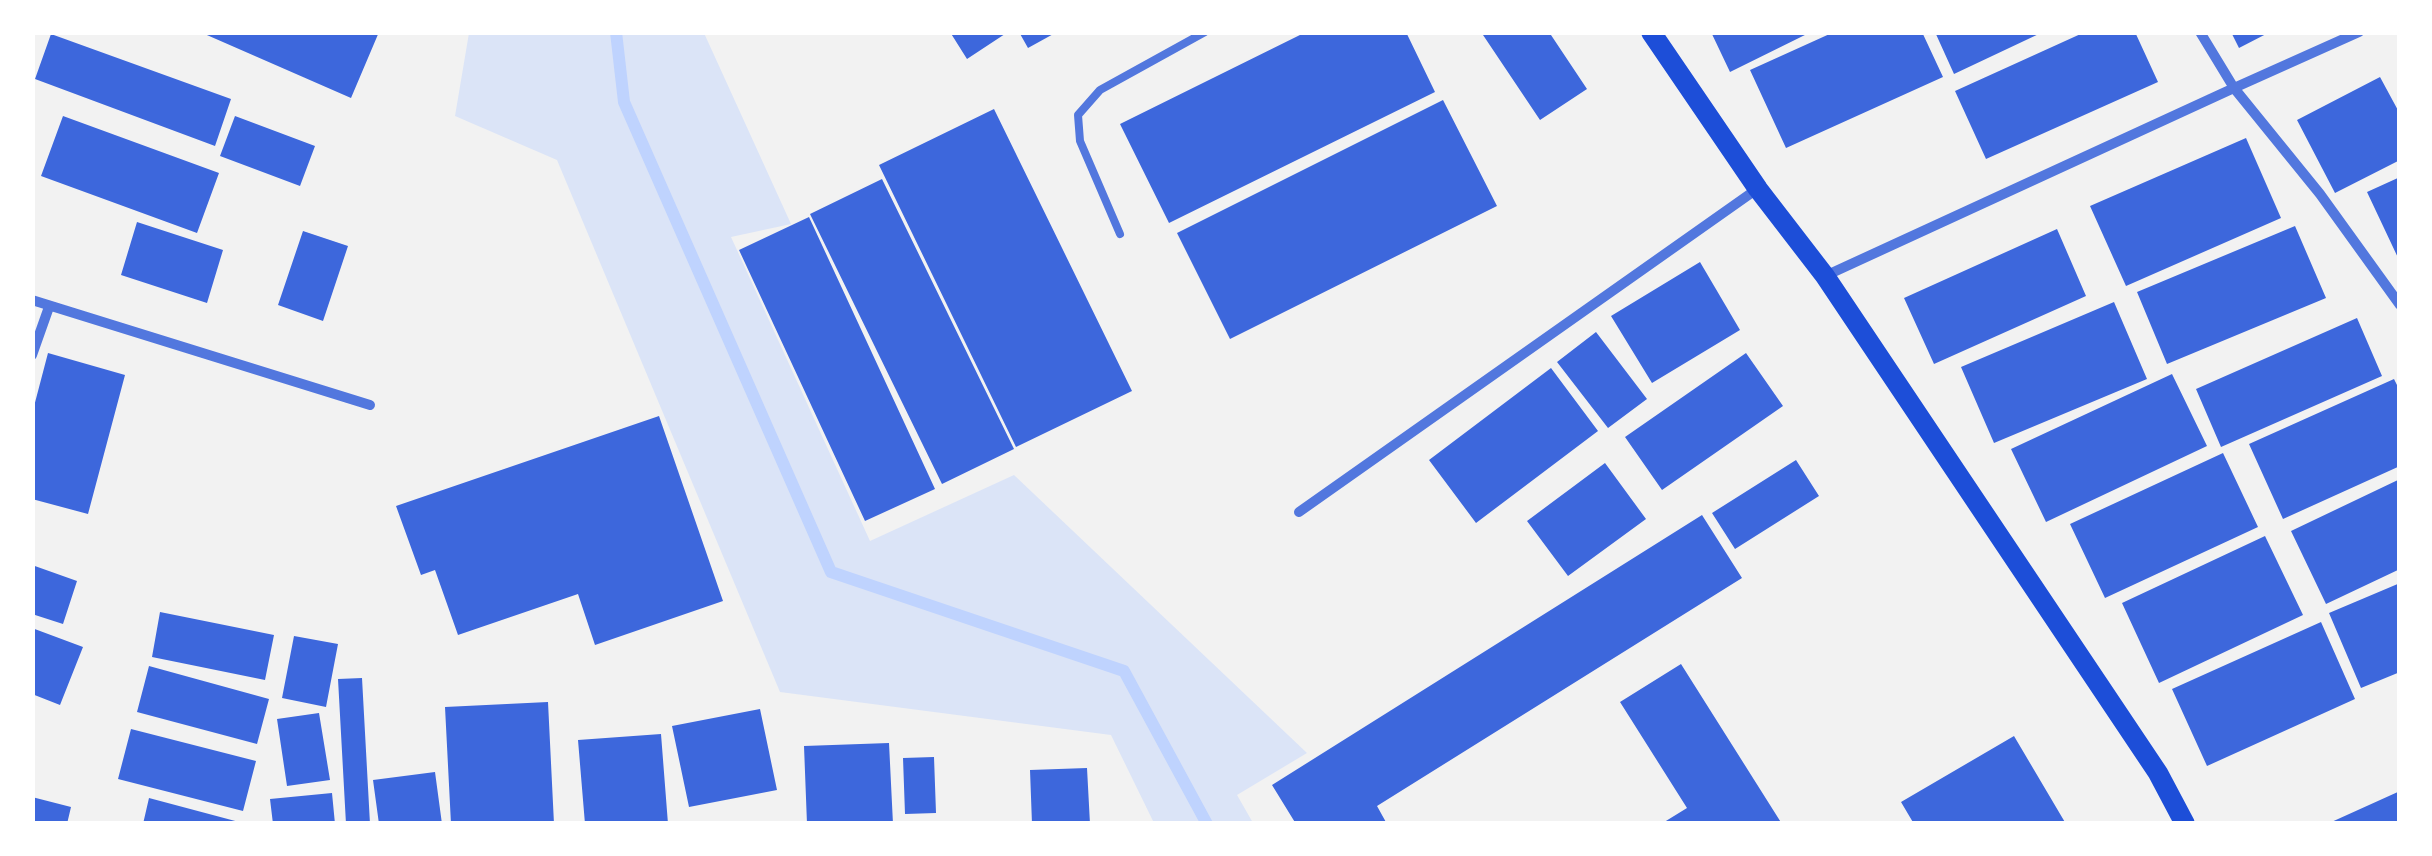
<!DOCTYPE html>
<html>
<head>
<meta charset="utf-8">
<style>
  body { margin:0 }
  #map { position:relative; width:2432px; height:856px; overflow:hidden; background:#f2f2f2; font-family:"Space Grotesk",sans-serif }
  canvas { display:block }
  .frame { position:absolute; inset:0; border:35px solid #fff; pointer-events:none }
</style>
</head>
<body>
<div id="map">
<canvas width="2432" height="856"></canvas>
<div class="frame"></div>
</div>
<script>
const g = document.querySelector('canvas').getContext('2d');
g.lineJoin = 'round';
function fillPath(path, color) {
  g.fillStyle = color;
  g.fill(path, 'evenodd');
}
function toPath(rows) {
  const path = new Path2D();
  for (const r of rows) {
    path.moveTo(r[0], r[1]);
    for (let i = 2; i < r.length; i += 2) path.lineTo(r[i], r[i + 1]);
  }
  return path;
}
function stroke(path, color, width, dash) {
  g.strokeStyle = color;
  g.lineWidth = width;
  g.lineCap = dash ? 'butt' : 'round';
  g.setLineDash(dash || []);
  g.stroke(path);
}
fillPath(toPath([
  [469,33,704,33,791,224,731,237,870,541,1014,475,1307,753,1237,795,1253,823,1154,823,1111,735,780,692,557,160,455,116]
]), '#dbe4f7');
stroke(toPath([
  [616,32,624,102,831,572,1124,671,1207,824]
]), '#bfd3fe', 12);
fillPath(toPath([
  [200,32,379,32,351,98],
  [950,32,1008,32,967,59],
  [1019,32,1057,32,1028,48],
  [1306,32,1406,32,1435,92,1169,223,1120,124],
  [1481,32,1549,32,1587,89,1540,120],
  [1711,32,1811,32,1730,72],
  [1834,32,1922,32,1943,77,1786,148,1750,70],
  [1935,32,2043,32,1954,74],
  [2085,32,2135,32,2158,82,1986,159,1955,91],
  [2231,32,2270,32,2239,48],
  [51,34,231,99,215,146,35,79],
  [2380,77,2400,114,2400,160,2335,193,2297,120],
  [1443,100,1497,206,1230,339,1177,233],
  [994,109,1132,391,1016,447,879,165],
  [63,116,219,173,197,233,41,176],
  [235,116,315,146,300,186,220,156],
  [2246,138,2281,218,2126,286,2090,206],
  [2400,177,2400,262,2367,192],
  [882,179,1014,449,942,484,810,214],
  [809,217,935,489,865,521,739,250],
  [137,222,223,250,207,303,121,275],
  [2295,226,2326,298,2167,364,2137,292],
  [2057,229,2086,296,1934,364,1904,298],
  [303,231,348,246,323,321,278,305],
  [1700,262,1740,330,1652,383,1611,316],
  [2114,302,2147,379,1994,443,1961,367],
  [2357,318,2382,376,2221,447,2196,389],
  [1596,332,1647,399,1608,428,1557,362],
  [48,353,125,375,88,514,32,499,32,414],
  [1746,353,1783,406,1662,490,1625,437],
  [1551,368,1598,431,1476,523,1429,460],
  [2172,374,2207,446,2046,522,2011,449],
  [2394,379,2400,391,2400,466,2283,519,2249,444],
  [659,416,723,601,595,645,578,594,458,635,435,570,421,575,396,506],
  [2223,453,2258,527,2105,598,2070,524],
  [1796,460,1819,496,1735,549,1712,513],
  [1605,463,1646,519,1568,576,1527,521],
  [2400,479,2400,569,2326,604,2291,531],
  [1702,515,1742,578,1377,806,1387,824,1296,824,1272,785],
  [2265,536,2303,615,2159,683,2122,603],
  [32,565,77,581,63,624,32,614],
  [2400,583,2400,672,2361,688,2329,613],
  [160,612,274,635,265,680,152,657],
  [2321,622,2355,699,2207,766,2172,689],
  [32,628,83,647,60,705,32,694],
  [294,636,338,644,326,707,282,698],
  [1681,664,1782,824,1661,824,1687,808,1620,702],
  [149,666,269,699,257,744,137,712],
  [362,678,370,824,346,824,338,679],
  [548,702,554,824,451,824,445,707],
  [760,709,777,790,689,807,672,726],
  [319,713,330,780,287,786,277,719],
  [131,729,256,761,243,811,118,779],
  [661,734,668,824,585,824,578,740],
  [2014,736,2066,824,1914,824,1901,802],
  [889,743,893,824,807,824,804,746],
  [934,757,936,813,905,814,903,758],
  [1087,768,1090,824,1032,824,1030,770],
  [435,772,442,824,379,824,373,780],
  [2400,791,2400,824,2327,824],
  [332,793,335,824,273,824,270,799],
  [32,797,71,807,67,824,32,824],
  [149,798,239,822,239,824,143,824]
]), '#3d67dc');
stroke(toPath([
  [1120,234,1080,141,1078,115,1100,90,1205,32]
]), '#5277de', 8);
stroke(toPath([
  [2200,32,2234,88,2320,194,2400,305],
  [1825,276,2234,88,2359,32],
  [32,300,370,405],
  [32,355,49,307],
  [1299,512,1757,189]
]), '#5277de', 10);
stroke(toPath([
  [1651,32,1758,189,1825,276,2158,773,2185,824]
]), '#1d4ed8', 20);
</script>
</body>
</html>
